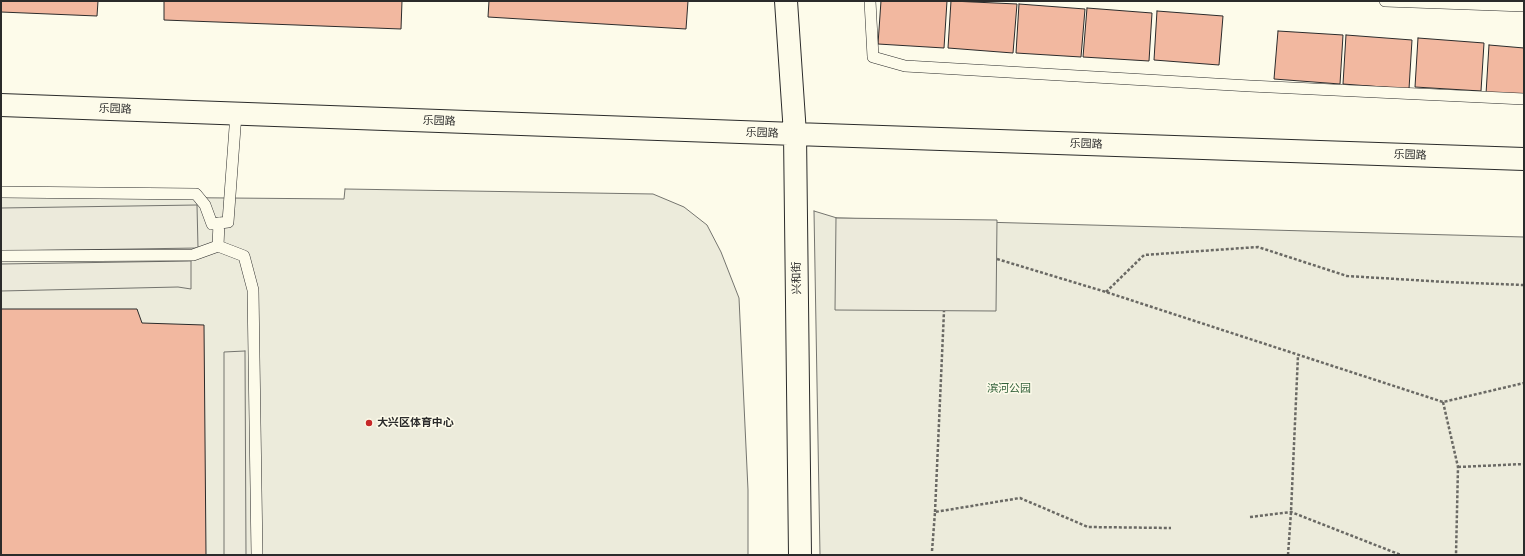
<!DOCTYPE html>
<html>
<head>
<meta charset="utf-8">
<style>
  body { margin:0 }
  #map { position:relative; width:1525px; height:556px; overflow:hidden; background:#fdfbea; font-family:Figtree,sans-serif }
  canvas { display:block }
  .frame { position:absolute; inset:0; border:2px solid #2b2b2b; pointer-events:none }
</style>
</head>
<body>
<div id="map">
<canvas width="1525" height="556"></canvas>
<div class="frame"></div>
</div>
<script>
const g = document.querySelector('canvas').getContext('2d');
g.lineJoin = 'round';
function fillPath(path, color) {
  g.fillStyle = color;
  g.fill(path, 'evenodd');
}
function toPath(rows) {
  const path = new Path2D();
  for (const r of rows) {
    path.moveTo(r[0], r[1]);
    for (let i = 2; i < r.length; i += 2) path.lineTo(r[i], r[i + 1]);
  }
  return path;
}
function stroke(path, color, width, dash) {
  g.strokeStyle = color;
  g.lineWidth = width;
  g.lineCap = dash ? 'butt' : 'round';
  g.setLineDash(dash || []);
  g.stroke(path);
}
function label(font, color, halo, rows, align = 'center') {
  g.font = font + ' Figtree,"Noto Sans SC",sans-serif';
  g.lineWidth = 3;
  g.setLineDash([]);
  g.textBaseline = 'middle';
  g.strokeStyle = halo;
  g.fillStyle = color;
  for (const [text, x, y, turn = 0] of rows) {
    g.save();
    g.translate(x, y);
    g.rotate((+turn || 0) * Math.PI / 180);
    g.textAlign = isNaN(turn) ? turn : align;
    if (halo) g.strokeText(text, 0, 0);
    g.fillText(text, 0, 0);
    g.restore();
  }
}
const green = toPath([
  [345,189,653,194,684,207,707,225,721,252,739,298,748,490,748,555,1,555,1,196,344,199,345,189],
  [814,211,837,218,1524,237,1524,555,820,555,814,211]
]);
fillPath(green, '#ecebdb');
stroke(green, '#74746e', 1);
const parking = toPath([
  [197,205,198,248,1,251,1,208,197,205],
  [836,218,997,220,996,311,835,310,836,218],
  [191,261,191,289,178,287,1,291,1,264,191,261],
  [245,351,246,555,224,555,224,352,245,351]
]);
fillPath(parking, '#eceadb');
stroke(parking, '#74746e', 1);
const building = toPath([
  [1,1,98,1,97,16,1,12,1,1],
  [164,1,402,1,401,29,164,20,164,1],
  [489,1,688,1,686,29,488,17,489,1],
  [881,1,947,1,944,48,878,44,881,1],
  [951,1,1017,4,1013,53,948,48,951,1],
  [1019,4,1085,9,1081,57,1016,53,1019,4],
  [1087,8,1152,13,1149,61,1083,57,1087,8],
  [1157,11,1223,16,1219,65,1154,60,1157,11],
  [1278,31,1343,35,1340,84,1274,79,1278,31],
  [1346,35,1412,40,1409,89,1343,84,1346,35],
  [1418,38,1484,43,1481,91,1415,87,1418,38],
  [1489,45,1524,48,1524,97,1486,94,1489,45],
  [1,309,137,309,142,323,204,325,206,555,1,555,1,309]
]);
fillPath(building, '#f2b8a0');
stroke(building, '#2b2b2b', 1);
const service = toPath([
  [870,1,873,57,905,66,1250,86,1524,99],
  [1385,1,1524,6],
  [1,192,196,194,205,205,212,224,228,222,236,114],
  [218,246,244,256,253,290,257,555],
  [1,256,193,255,218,246,219,223]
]);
const tertiary = toPath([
  [786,1,795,134,800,555],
  [1,105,795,134,1524,159]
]);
stroke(service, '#2b2b2b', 12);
stroke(tertiary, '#2b2b2b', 24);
stroke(toPath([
  [997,259,1106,292,1443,402,1524,383],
  [1106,292,1144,255,1258,247,1347,276,1446,282,1524,285],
  [1443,402,1458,467,1456,555],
  [1458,467,1524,464],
  [935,512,944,311],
  [1250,517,1291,512,1401,555],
  [932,551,935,512,1020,498,1088,527,1171,528],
  [1288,555,1291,512,1298,355]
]), '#6a6964', 2.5, [3, 2]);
stroke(service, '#fdfbea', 11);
stroke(tertiary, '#fdfbea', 22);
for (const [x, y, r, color] of [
  [369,423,4,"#c62828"]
]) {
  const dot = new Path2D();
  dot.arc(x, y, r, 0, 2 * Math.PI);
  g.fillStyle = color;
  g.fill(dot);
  stroke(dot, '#fdfbea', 1.5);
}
label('11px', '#2b2b2b', '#fdfbea', [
  ["乐园路",115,109,2],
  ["乐园路",439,121,2],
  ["乐园路",762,133,2],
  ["乐园路",1086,144,2],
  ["乐园路",1410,155,2],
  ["兴和街",797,278,-91]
]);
label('11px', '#34623c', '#fdfbea', [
  ["滨河公园",1009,389]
]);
label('bold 11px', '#2b2b2b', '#fdfbea', [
  ["大兴区体育中心",377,423]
], 'left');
</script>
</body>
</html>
